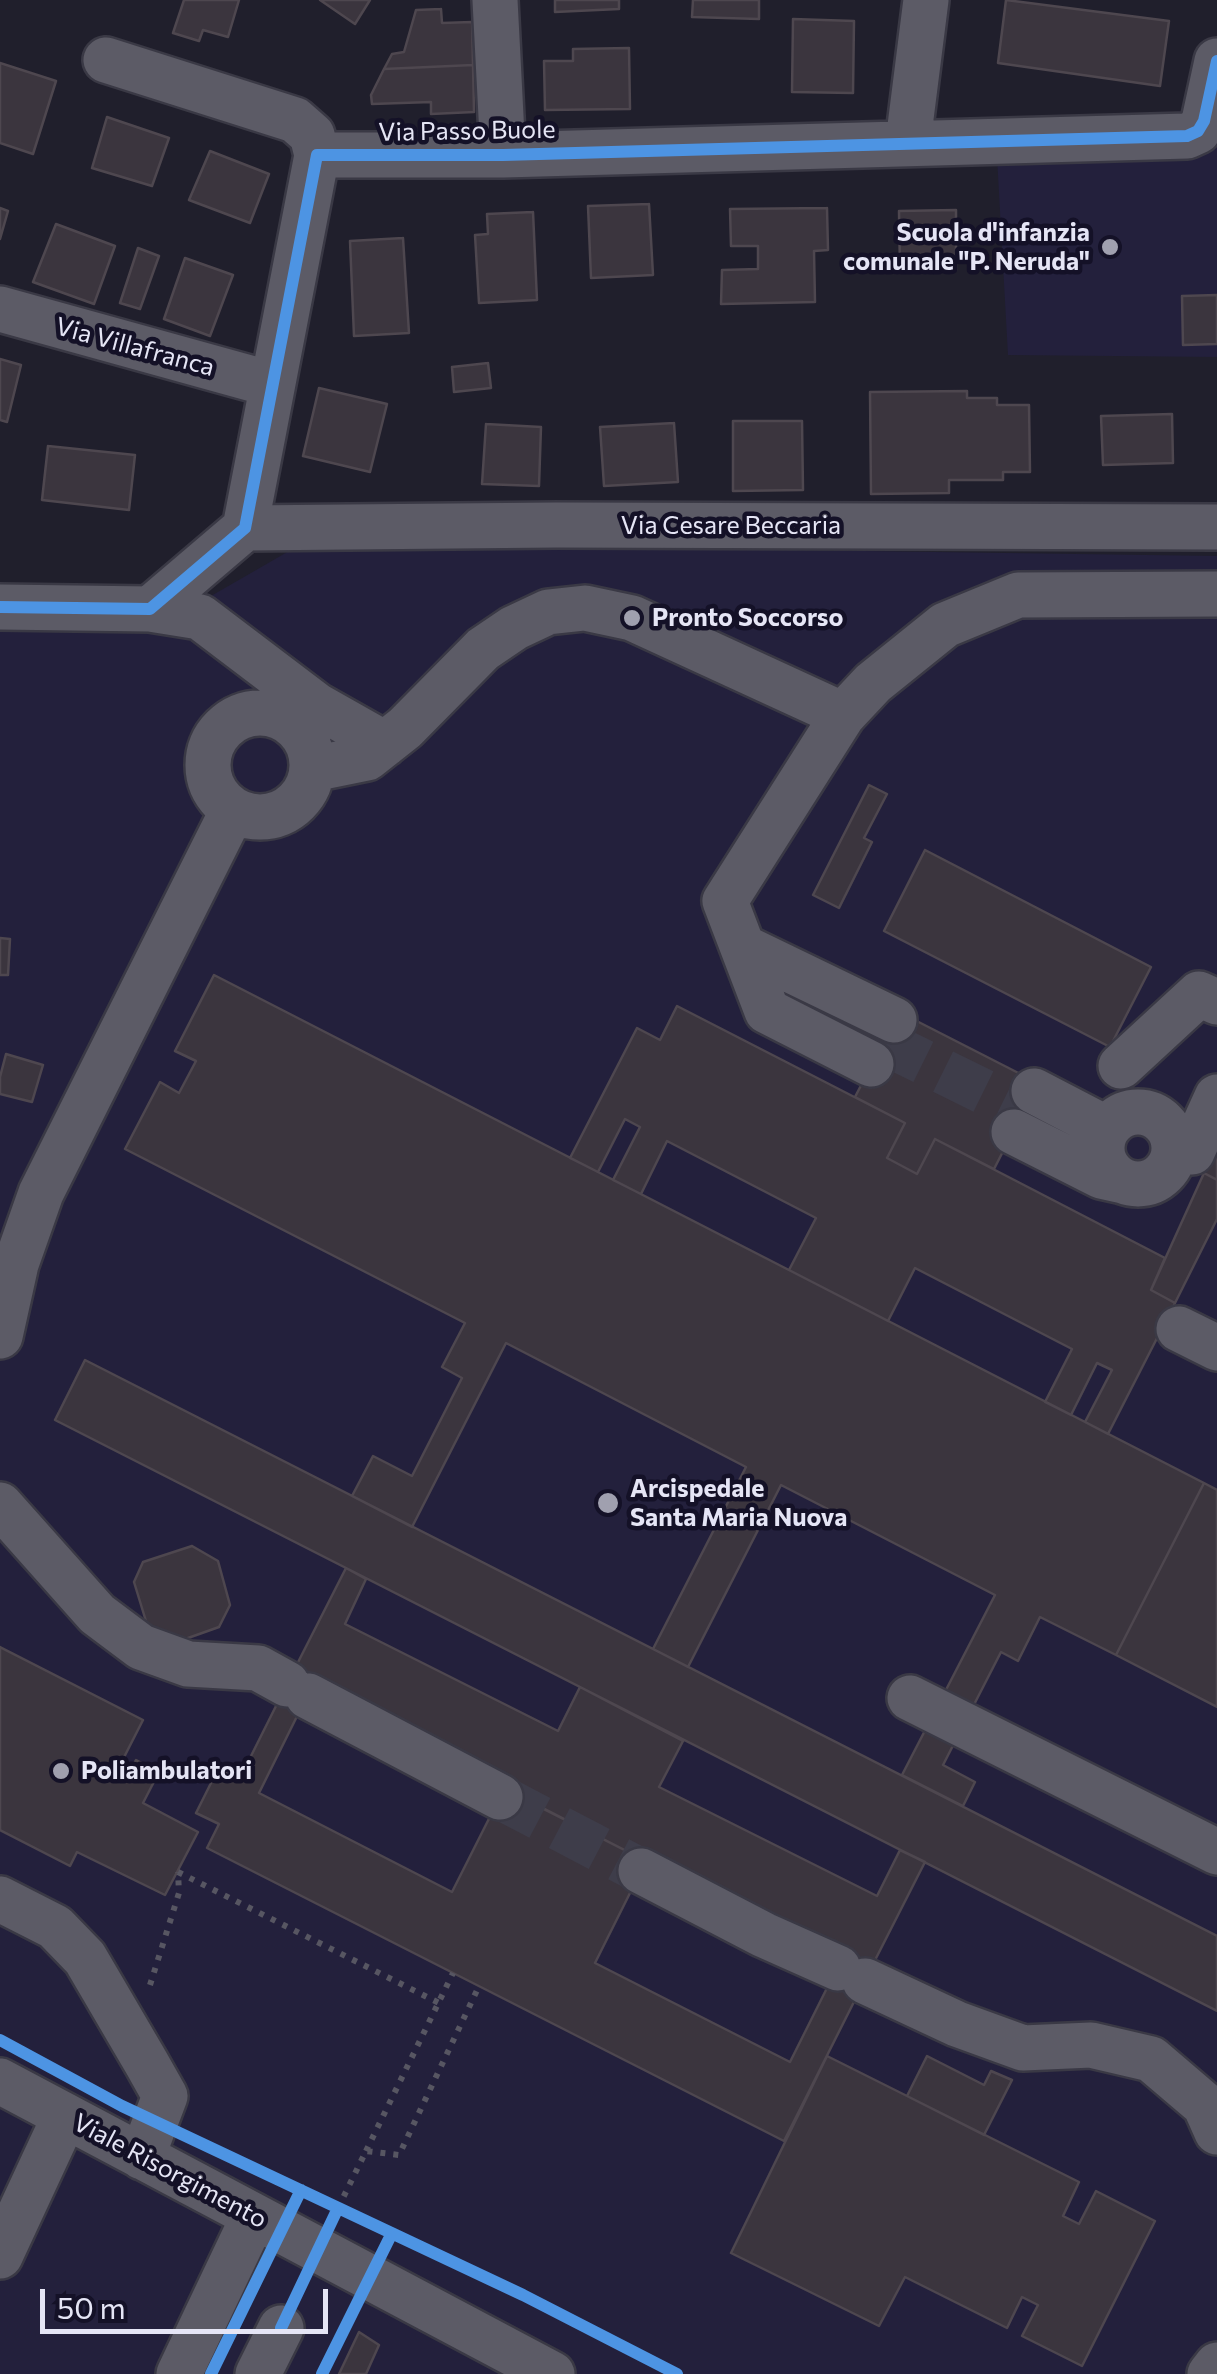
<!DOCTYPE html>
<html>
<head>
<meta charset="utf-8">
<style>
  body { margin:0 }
  #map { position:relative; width:1217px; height:2374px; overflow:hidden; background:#201f2c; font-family:Commissioner,sans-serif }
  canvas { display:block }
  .scale { position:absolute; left:40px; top:2289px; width:288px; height:45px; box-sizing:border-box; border:5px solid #e5e5f5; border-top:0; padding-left:12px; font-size:30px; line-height:35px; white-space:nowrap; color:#e5e5f5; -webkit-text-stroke:8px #141127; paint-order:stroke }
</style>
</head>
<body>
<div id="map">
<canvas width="1217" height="2374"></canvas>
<div class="scale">50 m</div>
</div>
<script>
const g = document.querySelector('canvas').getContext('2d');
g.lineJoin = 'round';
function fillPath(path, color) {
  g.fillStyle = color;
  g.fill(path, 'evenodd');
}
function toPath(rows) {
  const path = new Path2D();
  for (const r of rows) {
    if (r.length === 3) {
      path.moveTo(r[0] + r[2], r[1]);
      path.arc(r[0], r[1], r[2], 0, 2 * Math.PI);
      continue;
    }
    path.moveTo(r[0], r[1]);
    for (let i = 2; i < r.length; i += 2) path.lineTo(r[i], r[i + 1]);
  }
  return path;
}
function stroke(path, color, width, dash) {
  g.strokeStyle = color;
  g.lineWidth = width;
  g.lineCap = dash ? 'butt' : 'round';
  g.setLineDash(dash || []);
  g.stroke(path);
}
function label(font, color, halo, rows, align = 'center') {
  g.font = font + ' Commissioner,sans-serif';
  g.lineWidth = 9;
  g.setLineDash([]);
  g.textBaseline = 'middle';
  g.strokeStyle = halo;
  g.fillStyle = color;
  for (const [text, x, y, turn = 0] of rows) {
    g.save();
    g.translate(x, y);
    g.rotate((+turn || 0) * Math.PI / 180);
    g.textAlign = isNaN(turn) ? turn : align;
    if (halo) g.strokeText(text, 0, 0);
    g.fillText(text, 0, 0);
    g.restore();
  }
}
fillPath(toPath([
  [1217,134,1217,357,1008,355,996,139],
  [303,543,1217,556,1217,2374,0,2374,0,632,152,630]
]), '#23203c');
const building = toPath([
  [184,0,239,0,228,37,203,30,199,41,173,33,184,0],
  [320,0,370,0,355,24,320,0],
  [555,0,619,0,619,9,555,12,555,0],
  [693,0,759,0,759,19,692,17,693,0],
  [1006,0,1169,21,1160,86,998,63,1006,0],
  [441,9,442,23,472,22,473,65,384,69,392,54,404,52,416,10,441,9],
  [793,19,854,21,853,93,792,92,793,19],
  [629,48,630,109,545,110,544,61,573,61,573,49,629,48],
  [0,63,56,81,33,154,0,143,0,63],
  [473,65,474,112,431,114,431,102,372,104,371,95,384,69,473,65],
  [107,117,169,138,152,186,92,168,107,117],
  [210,151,269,174,250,223,189,200,210,151],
  [649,204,653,275,591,278,588,206,649,204],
  [0,208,8,211,0,239,0,208],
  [827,208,828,250,814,251,815,302,721,304,722,270,758,269,758,246,731,246,730,209,827,208],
  [956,210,956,270,900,271,899,211,956,210],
  [533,212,537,300,479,303,475,235,488,234,487,214,533,212],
  [56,224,115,246,94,304,33,282,56,224],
  [403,238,409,333,354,336,350,241,403,238],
  [138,248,159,256,140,309,120,303,138,248],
  [185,258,233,275,210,336,164,319,185,258],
  [1217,295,1217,344,1183,345,1182,296,1217,295],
  [0,359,21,365,7,422,0,420,0,359],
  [488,363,491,388,454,392,452,367,488,363],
  [319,388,387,404,370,472,303,456,319,388],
  [967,391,967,398,997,398,997,405,1029,405,1030,472,1003,472,1003,480,949,480,949,493,871,494,870,392,967,391],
  [1172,414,1173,463,1103,465,1101,416,1172,414],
  [733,421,802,421,803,490,733,491,733,421],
  [674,423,678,482,604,486,600,427,674,423],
  [486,424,541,427,539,486,482,484,486,424],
  [48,446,135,455,129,510,42,500,48,446],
  [869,785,887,794,864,838,872,842,839,908,813,895,869,785],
  [925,850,1151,967,1110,1047,884,931,925,850],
  [0,938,10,939,8,975,0,975,0,938],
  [214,975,1204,1483,1116,1655,1040,1617,1018,1661,1001,1652,943,1765,975,1782,963,1806,902,1775,995,1595,781,1485,688,1667,653,1649,746,1467,506,1343,412,1527,352,1496,373,1456,412,1476,462,1378,442,1367,465,1323,125,1149,160,1082,179,1093,196,1061,175,1051,214,975],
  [677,1006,905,1123,887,1158,917,1174,935,1139,1165,1258,1151,1290,1175,1303,1108,1434,1085,1422,1112,1370,1097,1363,1071,1415,1045,1402,1072,1349,915,1268,888,1321,789,1270,816,1218,667,1141,641,1194,613,1180,640,1127,625,1119,598,1172,570,1158,637,1028,660,1040,677,1006],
  [899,1012,1038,1083,994,1169,935,1139,917,1174,887,1158,905,1123,855,1097,899,1012],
  [6,1054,43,1065,32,1102,0,1094,0,1077,6,1054],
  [1217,1147,1217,1180,1204,1173,1217,1147],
  [1204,1173,1217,1180,1217,1219,1175,1303,1151,1290,1204,1173],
  [85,1360,1217,1936,1217,2011,55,1420,85,1360],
  [1204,1483,1217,1490,1217,1707,1116,1655,1204,1483],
  [192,1546,218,1561,230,1605,219,1627,174,1643,149,1631,134,1582,143,1562,192,1546],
  [346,1568,366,1579,345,1624,558,1731,580,1687,683,1741,659,1787,877,1896,900,1850,925,1862,870,1970,646,1861,290,1678,346,1568],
  [0,1647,143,1720,118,1769,128,1774,136,1760,159,1772,143,1803,198,1832,165,1895,77,1852,70,1866,0,1830,0,1647],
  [290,1678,311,1688,259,1793,452,1892,504,1789,646,1861,595,1963,790,2062,843,1956,870,1970,784,2141,207,1848,219,1824,196,1813,218,1769,239,1780,290,1678],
  [827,2056,1079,2182,1063,2216,1079,2224,1096,2191,1155,2221,1082,2366,1022,2336,1038,2305,1022,2297,1007,2328,905,2277,879,2326,731,2253,827,2056],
  [927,2056,984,2085,991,2071,1012,2080,984,2135,907,2096,927,2056],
  [359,2332,379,2345,366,2374,339,2374,359,2332]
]);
fillPath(building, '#3b353e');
stroke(building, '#4e474f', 2.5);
stroke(toPath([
  [883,1042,1025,1112],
  [500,1797,641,1871]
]), '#3e3d4a', 45, [45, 22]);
const minor = toPath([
  [495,0,503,155],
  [106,60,295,120,312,135,317,155],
  [908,142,926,0],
  [0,309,271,384],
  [245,528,556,525,1217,527],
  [0,607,150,609,245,528,317,155,503,155,1187,136,1198,131,1204,121,1217,61],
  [150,609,200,617,316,705,385,744],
  [260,765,52],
  [313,769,367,758,405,728,483,649,514,628,548,612,585,608,632,618,843,715],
  [743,947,894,1020],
  [871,1064,767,1011,725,901,843,715,873,683,945,625,1018,595,1217,594],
  [1121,1066,1199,994,1217,1002],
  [1034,1091,1107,1129],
  [1138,1148,36],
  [1014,1132,1101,1176,1119,1180],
  [1174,1140,1192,1152,1217,1097],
  [1179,1329,1217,1348],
  [0,1336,16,1264,41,1193,233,810],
  [0,1505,97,1614,141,1647,188,1664,258,1668,287,1684],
  [308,1696,500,1797],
  [910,1698,1217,1852],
  [641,1871,764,1935,838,1968],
  [0,1899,55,1927,85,1958,147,2064,165,2096,142,2157],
  [865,1981,957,2024,1023,2048,1091,2045,1151,2059,1205,2105,1217,2132],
  [0,2081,552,2374],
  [0,2256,65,2116],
  [179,2374,254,2216],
  [258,2374,281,2328],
  [1210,2374,1217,2365]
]);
stroke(minor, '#3a3945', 50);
stroke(toPath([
  [178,1872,439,2003],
  [150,1985,179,1893,178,1872],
  [366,2151,453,1973],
  [338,2208,366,2151,399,2155,479,1986]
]), '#575662', 6, [5, 8]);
stroke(minor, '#5c5b66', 45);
stroke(toPath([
  [0,607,150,609,245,528,317,155,503,155,1187,136,1198,131,1204,121,1217,61],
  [0,2040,122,2106,523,2295,677,2374],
  [281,2328,338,2208],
  [211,2374,301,2190],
  [322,2374,392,2233]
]), '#4d94e3', 12);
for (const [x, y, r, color] of [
  [1110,247,10,"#a0a0af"],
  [632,618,10,"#a0a0af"],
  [608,1503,12,"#a0a0af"],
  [61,1771,10,"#a0a0af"]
]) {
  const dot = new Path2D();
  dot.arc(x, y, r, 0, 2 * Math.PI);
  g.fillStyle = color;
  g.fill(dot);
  stroke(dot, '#141127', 4);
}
label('25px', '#e5e5f5', '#141127', [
  ["Via Passo Buole",467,131,-1],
  ["Via Villafranca",135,347,15],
  ["Via Cesare Beccaria",731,526],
  ["Viale Risorgimento",170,2171,28]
]);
label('bold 25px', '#e5e5f5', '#141127', [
  ["Scuola d'infanzia",1090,233,"right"],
  ["comunale \"P. Neruda\"",1090,262,"right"],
  ["Pronto Soccorso",652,618],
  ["Arcispedale",630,1489],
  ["Santa Maria Nuova",630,1518],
  ["Poliambulatori",81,1771]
], 'left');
</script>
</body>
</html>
